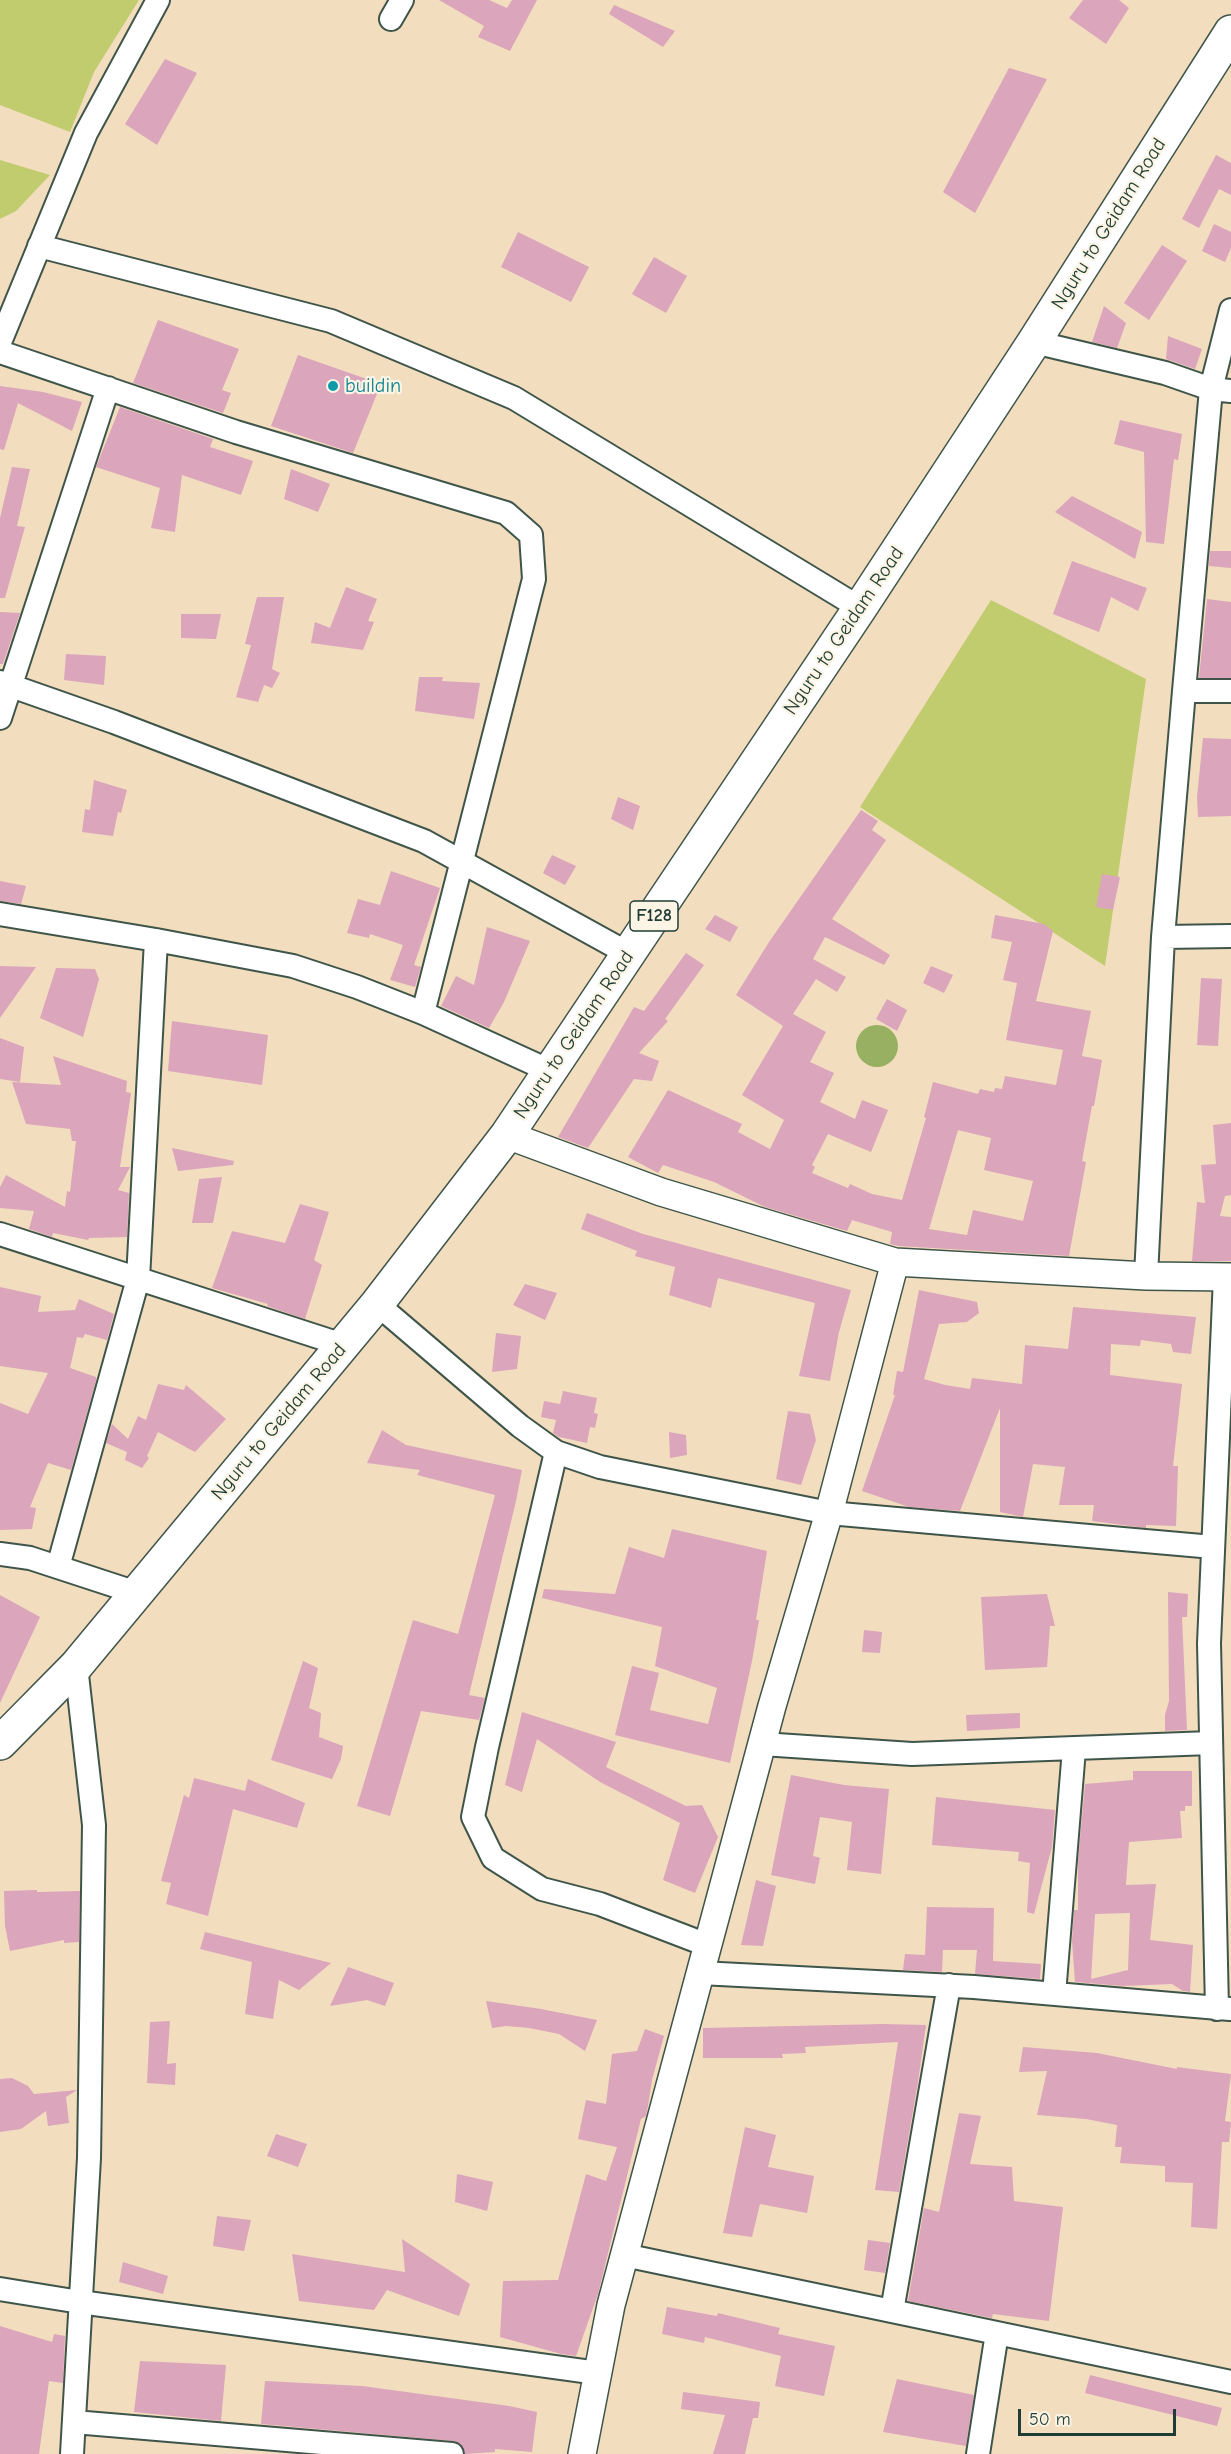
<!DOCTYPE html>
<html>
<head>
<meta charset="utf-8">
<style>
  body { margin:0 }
  #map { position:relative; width:1231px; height:2454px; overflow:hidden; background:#f2ddbf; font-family:"Comic Neue",sans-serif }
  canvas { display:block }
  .scale { position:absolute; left:1018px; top:2409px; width:158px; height:27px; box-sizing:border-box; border:3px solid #1f3d34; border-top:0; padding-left:8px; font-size:18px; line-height:21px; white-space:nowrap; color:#1f3d34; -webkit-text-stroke:4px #fcf5e5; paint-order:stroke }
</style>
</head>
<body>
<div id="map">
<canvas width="1231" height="2454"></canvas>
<div class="scale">50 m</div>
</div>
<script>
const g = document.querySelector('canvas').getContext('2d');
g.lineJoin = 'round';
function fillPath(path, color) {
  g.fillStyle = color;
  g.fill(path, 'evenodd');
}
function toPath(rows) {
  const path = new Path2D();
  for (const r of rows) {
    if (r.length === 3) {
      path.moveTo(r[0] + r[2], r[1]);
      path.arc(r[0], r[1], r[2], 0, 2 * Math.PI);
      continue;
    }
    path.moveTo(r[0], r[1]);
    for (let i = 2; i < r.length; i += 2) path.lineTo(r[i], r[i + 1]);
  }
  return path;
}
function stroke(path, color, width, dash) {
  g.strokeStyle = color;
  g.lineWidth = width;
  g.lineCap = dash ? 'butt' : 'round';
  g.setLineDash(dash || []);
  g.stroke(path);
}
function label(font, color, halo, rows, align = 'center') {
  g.font = font + ' "Comic Neue",sans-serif';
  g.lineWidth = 4.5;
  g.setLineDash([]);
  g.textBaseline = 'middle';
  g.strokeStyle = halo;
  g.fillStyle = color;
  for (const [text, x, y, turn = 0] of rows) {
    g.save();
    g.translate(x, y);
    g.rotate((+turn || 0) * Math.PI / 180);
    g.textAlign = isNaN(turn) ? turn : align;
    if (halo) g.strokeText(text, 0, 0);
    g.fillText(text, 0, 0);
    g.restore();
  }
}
fillPath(toPath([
  [0,0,139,0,94,72,70,132,0,105],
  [0,160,50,175,16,211,0,219],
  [991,600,1146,679,1105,966,860,807]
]), '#c0cc6e');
fillPath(toPath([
  [877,1046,21]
]), '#98b061');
fillPath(toPath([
  [439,0,489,0,507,8,512,0,537,0,510,51,478,37,484,26],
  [1083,0,1119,0,1129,8,1106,44,1069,18],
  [614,5,675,31,663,47,609,14],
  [165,59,197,73,157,145,125,124],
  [1009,68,1047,79,975,213,943,192],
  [1216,155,1231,163,1231,195,1219,189,1199,228,1182,219],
  [1214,224,1231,232,1231,248,1225,262,1202,251],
  [518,232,589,267,571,302,501,267],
  [1162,245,1187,261,1149,320,1124,303],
  [654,257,687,276,666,313,632,294],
  [1104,306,1126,323,1117,348,1092,342],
  [158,320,239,349,222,390,231,393,223,413,133,383],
  [1168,336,1202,349,1195,369,1166,359],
  [298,355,381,384,353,453,271,426],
  [0,386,43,392,82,402,72,431,18,403,4,450,0,449],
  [120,407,213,439,210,447,253,461,241,495,182,475,175,532,151,528,160,488,96,467],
  [1120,420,1182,434,1178,460,1174,459,1164,544,1146,542,1144,452,1114,444],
  [12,467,30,469,17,526,25,527,5,598,0,598,0,518],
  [291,469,330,484,318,512,284,499],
  [1072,496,1142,532,1135,559,1055,512],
  [1210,551,1231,551,1231,568,1209,566],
  [1072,561,1147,588,1138,611,1111,597,1099,632,1053,614],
  [346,587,377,599,368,621,374,622,363,650,311,643,315,622,330,628],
  [257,597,284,597,272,669,280,673,272,688,264,685,258,702,236,697,251,645,245,644],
  [1207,599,1231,602,1231,678,1199,678],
  [0,612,20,613,3,664,0,664],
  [181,614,221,614,216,639,181,638],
  [66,654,106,656,104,685,64,680],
  [419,677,443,677,442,681,480,683,474,719,415,711],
  [1203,738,1231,739,1231,816,1198,817,1197,797],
  [94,780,127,790,121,813,118,812,113,836,82,832,85,809,90,810],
  [618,797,640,806,633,830,611,819],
  [861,810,878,821,872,830,886,840,832,919,890,955,884,965,825,937,813,959,846,977,837,992,816,979,793,1014,826,1032,810,1062,834,1073,820,1102,855,1119,862,1100,888,1110,871,1152,828,1134,812,1165,815,1167,812,1173,848,1188,850,1184,872,1194,902,1200,926,1118,924,1117,933,1082,978,1094,980,1089,994,1092,995,1088,1002,1089,1005,1076,1056,1085,1063,1050,1006,1040,1017,983,1003,980,1012,942,991,938,995,915,1044,924,1053,931,1036,1001,1091,1011,1082,1056,1102,1060,1094,1106,1092,1106,1082,1161,1086,1162,1069,1256,898,1246,890,1244,892,1232,852,1220,847,1231,765,1207,714,1182,663,1165,658,1173,628,1157,668,1090,742,1124,738,1132,770,1149,784,1120,742,1095,783,1026,736,995,769,942],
  [958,1130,991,1138,984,1170,1033,1181,1023,1221,973,1210,967,1235,929,1229],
  [552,855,576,866,565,885,543,873],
  [391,871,440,888,414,965,421,967,415,987,390,980,403,945,370,934,369,938,347,933,358,899,380,905],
  [1102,874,1120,877,1113,910,1096,907],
  [0,881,26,886,21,904,0,901],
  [715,915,738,927,730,942,705,929],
  [487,927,530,941,504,1002,489,1028,441,1006,456,976,474,985],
  [686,953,704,965,665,1019,668,1021,639,1053,659,1061,652,1081,634,1079,588,1148,558,1137,634,1007,644,1011],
  [0,966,36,967,0,1018],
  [931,966,953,975,944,993,923,983],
  [56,968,95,969,99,979,83,1037,40,1018],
  [1201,978,1222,979,1218,1046,1197,1045],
  [887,999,907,1010,897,1031,876,1019],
  [172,1021,268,1035,262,1085,168,1071],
  [0,1038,24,1047,20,1082,0,1079],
  [53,1056,127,1081,126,1092,131,1093,120,1167,130,1167,118,1190,129,1193,127,1237,89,1238,88,1240,53,1233,52,1237,29,1229,34,1211,0,1208,0,1187,6,1175,65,1207,67,1191,70,1192,76,1141,72,1141,70,1129,26,1124,12,1082,61,1085],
  [1231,1123,1231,1195,1225,1196,1220,1216,1231,1217,1231,1261,1192,1261,1197,1202,1205,1203,1201,1165,1216,1164,1213,1125],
  [172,1148,234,1161,233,1165,178,1171],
  [222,1177,213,1223,192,1223,199,1179],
  [300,1204,329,1212,314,1260,322,1265,305,1319,267,1306,268,1304,212,1288,232,1231,285,1243],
  [587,1213,643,1234,851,1290,839,1332,830,1381,799,1376,815,1303,718,1278,711,1308,669,1295,675,1267,635,1256,637,1251,581,1229],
  [525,1284,557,1293,545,1320,513,1305],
  [0,1287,41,1296,38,1312,75,1310,79,1299,114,1314,107,1340,85,1334,83,1338,77,1337,70,1368,96,1377,96,1381,71,1470,48,1463,30,1507,36,1508,32,1529,0,1530,0,1403,28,1414,48,1373,0,1366],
  [919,1290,977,1302,979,1313,967,1322,939,1324,924,1379,945,1385,970,1389,972,1378,1022,1384,1025,1345,1068,1349,1073,1307,1196,1317,1191,1354,1173,1352,1171,1344,1141,1340,1140,1346,1111,1344,1110,1375,1182,1384,1173,1466,1178,1466,1176,1526,1146,1525,1146,1528,1092,1521,1094,1505,1059,1505,1065,1467,1033,1464,1023,1517,1000,1512,1000,1408,960,1511,909,1507,862,1491,895,1395,893,1395,897,1371,903,1372],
  [496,1333,521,1336,517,1369,492,1372],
  [158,1384,184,1390,186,1385,226,1419,195,1452,158,1432,147,1456,149,1458,142,1468,125,1460,127,1452,106,1443,112,1424,128,1439,138,1416,146,1420],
  [563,1391,597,1398,594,1413,598,1414,595,1428,590,1427,587,1443,559,1437,553,1433,556,1420,541,1417,544,1401,560,1404],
  [788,1411,810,1414,816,1440,801,1485,776,1479],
  [382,1430,406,1445,522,1470,516,1501,469,1695,485,1698,479,1720,421,1711,390,1816,357,1806,413,1620,458,1634,495,1495,417,1475,420,1470,367,1463],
  [669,1432,686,1435,687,1455,670,1458],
  [672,1529,767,1551,756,1620,759,1620,752,1661,730,1763,615,1735,632,1666,659,1673,650,1710,708,1724,717,1688,655,1666,662,1627,542,1598,544,1589,615,1594,629,1547,664,1558],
  [1168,1592,1188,1594,1187,1617,1182,1617,1187,1730,1165,1731,1165,1715,1169,1701],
  [1047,1594,1055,1626,1050,1626,1047,1667,985,1670,981,1597],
  [0,1595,40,1617,0,1703],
  [864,1630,882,1632,880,1653,862,1652],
  [303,1661,318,1668,309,1708,321,1713,319,1737,343,1746,341,1759,332,1779,271,1760],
  [522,1712,616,1742,606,1767,686,1806,702,1805,718,1837,695,1893,663,1880,680,1823,600,1782,537,1739,522,1792,505,1785],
  [1020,1713,1020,1728,967,1731,966,1715],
  [1133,1771,1192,1771,1192,1806,1185,1806,1185,1811,1180,1811,1182,1838,1129,1842,1126,1885,1156,1884,1150,1940,1193,1945,1190,1992,1183,1991,1172,1984,1123,1986,1075,1982,1072,1941,1074,1910,1078,1910,1078,1861,1085,1784,1133,1780],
  [1130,1913,1128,1970,1091,1979,1095,1914],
  [791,1775,844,1785,889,1789,881,1874,847,1870,852,1822,820,1817,813,1856,820,1858,815,1884,771,1875],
  [194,1778,245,1791,248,1779,305,1803,297,1828,233,1809,208,1916,166,1904,171,1883,161,1881,184,1795,189,1798],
  [936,1797,1055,1810,1052,1847,1034,1914,1027,1912,1030,1863,1018,1861,1019,1852,932,1845],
  [756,1880,776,1886,763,1946,741,1945],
  [37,1890,37,1892,80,1891,79,1942,64,1943,64,1940,10,1951,5,1926,4,1891],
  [927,1907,994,1908,993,1961,1041,1964,1040,1979,975,1974,977,1950,943,1950,942,1972,903,1970,905,1954,925,1955],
  [205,1932,311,1958,331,1963,299,1990,279,1980,273,2019,245,2014,252,1962,200,1949],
  [348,1967,394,1983,385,2006,367,2000,330,2006],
  [486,2001,541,2009,597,2020,585,2051,559,2034,529,2028,506,2026,492,2028],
  [170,2021,167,2064,176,2063,175,2085,147,2083,150,2022],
  [883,2024,926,2025,918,2082,899,2192,875,2190,898,2042,805,2047,806,2053,782,2054,783,2058,703,2058,703,2028],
  [645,2029,664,2036,652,2080,648,2106,646,2116,641,2119,598,2294,576,2356,561,2354,500,2337,503,2281,558,2280,586,2174,606,2181,617,2147,578,2139,586,2100,606,2104,612,2054,637,2051],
  [1023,2047,1097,2053,1177,2069,1177,2067,1231,2074,1225,2121,1231,2122,1229,2142,1222,2142,1217,2229,1191,2227,1193,2183,1165,2182,1165,2166,1120,2163,1122,2147,1115,2147,1117,2125,1086,2119,1037,2115,1047,2071,1019,2072],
  [12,2078,28,2086,34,2094,77,2090,66,2097,69,2123,48,2126,46,2111,21,2129,0,2132,0,2079],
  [959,2113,981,2116,970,2164,1012,2167,1014,2201,1063,2207,1049,2321,993,2314,992,2318,908,2301,924,2208,939,2212],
  [745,2127,776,2135,768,2167,814,2176,807,2213,760,2204,752,2237,723,2233],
  [276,2134,307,2144,298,2167,267,2156],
  [457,2174,493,2182,487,2211,455,2202],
  [217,2216,251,2220,244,2251,213,2246],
  [402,2239,470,2284,459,2316,387,2290,374,2310,299,2301,292,2254,405,2272],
  [868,2240,890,2243,885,2273,864,2270],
  [123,2262,168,2276,163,2294,119,2282],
  [667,2307,717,2316,718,2313,780,2328,778,2334,835,2346,824,2396,775,2386,781,2356,705,2337,704,2343,662,2334],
  [0,2326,52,2342,54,2334,65,2336,63,2383,49,2381,39,2454,0,2454],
  [140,2361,226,2365,221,2421,134,2412],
  [1090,2375,1222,2408,1217,2426,1085,2393],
  [897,2379,974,2395,966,2446,883,2432],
  [265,2381,362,2386,509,2406,537,2412,532,2452,495,2449,495,2452,465,2454,460,2443,453,2441,261,2424],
  [683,2392,760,2402,758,2418,753,2418,745,2454,713,2454,725,2415,681,2409]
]), '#dba5bb');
const minor = toPath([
  [391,19,402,0],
  [39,246,331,321,514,398,860,608],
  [0,342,86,133,158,0],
  [1034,342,1165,373,1211,389,1231,391],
  [0,352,236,432,506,513,531,535,534,579,423,1013],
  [0,682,114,722,424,841,629,954],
  [1184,691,1231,691],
  [0,718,108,388],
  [0,914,156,940,293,966,357,987,423,1013,550,1071],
  [1163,937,1231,936],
  [0,1234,343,1345],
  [1146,1276,1163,937,1184,691,1211,389,1231,310],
  [377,1304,520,1426,556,1452,600,1467,829,1513,1213,1547],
  [556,1452,487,1747,473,1817,493,1858,542,1889,600,1904,707,1945],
  [0,1554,30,1558,137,1593],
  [58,1567,138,1279,156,940],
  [762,1744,912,1754,1211,1743],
  [700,1973,974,1987,1230,2009],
  [1054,1994,1074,1749],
  [1217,2009,1209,1643,1225,1277],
  [624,2255,1231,2382],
  [0,2289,80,2302,598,2373],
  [892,2311,949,1985],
  [74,2422,452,2454],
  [72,2454,89,2158,94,1825,76,1666],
  [978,2454,997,2333]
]);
const tertiary = toPath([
  [507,1135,661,1192,895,1262,1146,1276,1231,1277],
  [582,2454,611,2305,772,1706,829,1513,895,1262]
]);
const primary = toPath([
  [0,1743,76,1666,377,1304,507,1135,860,608,1034,342,1231,32]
]);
stroke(minor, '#3f5549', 26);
stroke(tertiary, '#3f5549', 30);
stroke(primary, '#3f5549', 36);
stroke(minor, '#fff', 22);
stroke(tertiary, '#fff', 27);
stroke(primary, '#fff', 33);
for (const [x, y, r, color] of [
  [333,386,6,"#0f9aa8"]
]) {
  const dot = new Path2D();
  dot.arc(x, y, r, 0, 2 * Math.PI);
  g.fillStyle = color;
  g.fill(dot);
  stroke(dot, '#fcf5e5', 2);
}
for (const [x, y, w] of [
  [654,916,48]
]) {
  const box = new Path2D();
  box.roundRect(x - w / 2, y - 15, w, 30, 4.5);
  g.fillStyle = '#fcf5e5';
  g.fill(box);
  stroke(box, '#1f3d34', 1.5);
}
label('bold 18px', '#1f3d34', null, [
  ["F128",654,916]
]);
label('20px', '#1f3d34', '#fcf5e5', [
  ["Nguru to Geidam Road",1109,224,-58],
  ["Nguru to Geidam Road",844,631,-56],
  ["Nguru to Geidam Road",574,1035,-56],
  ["Nguru to Geidam Road",279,1422,-50]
]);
label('20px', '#0d838f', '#fcf5e5', [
  ["buildin",345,386]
], 'left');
</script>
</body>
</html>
